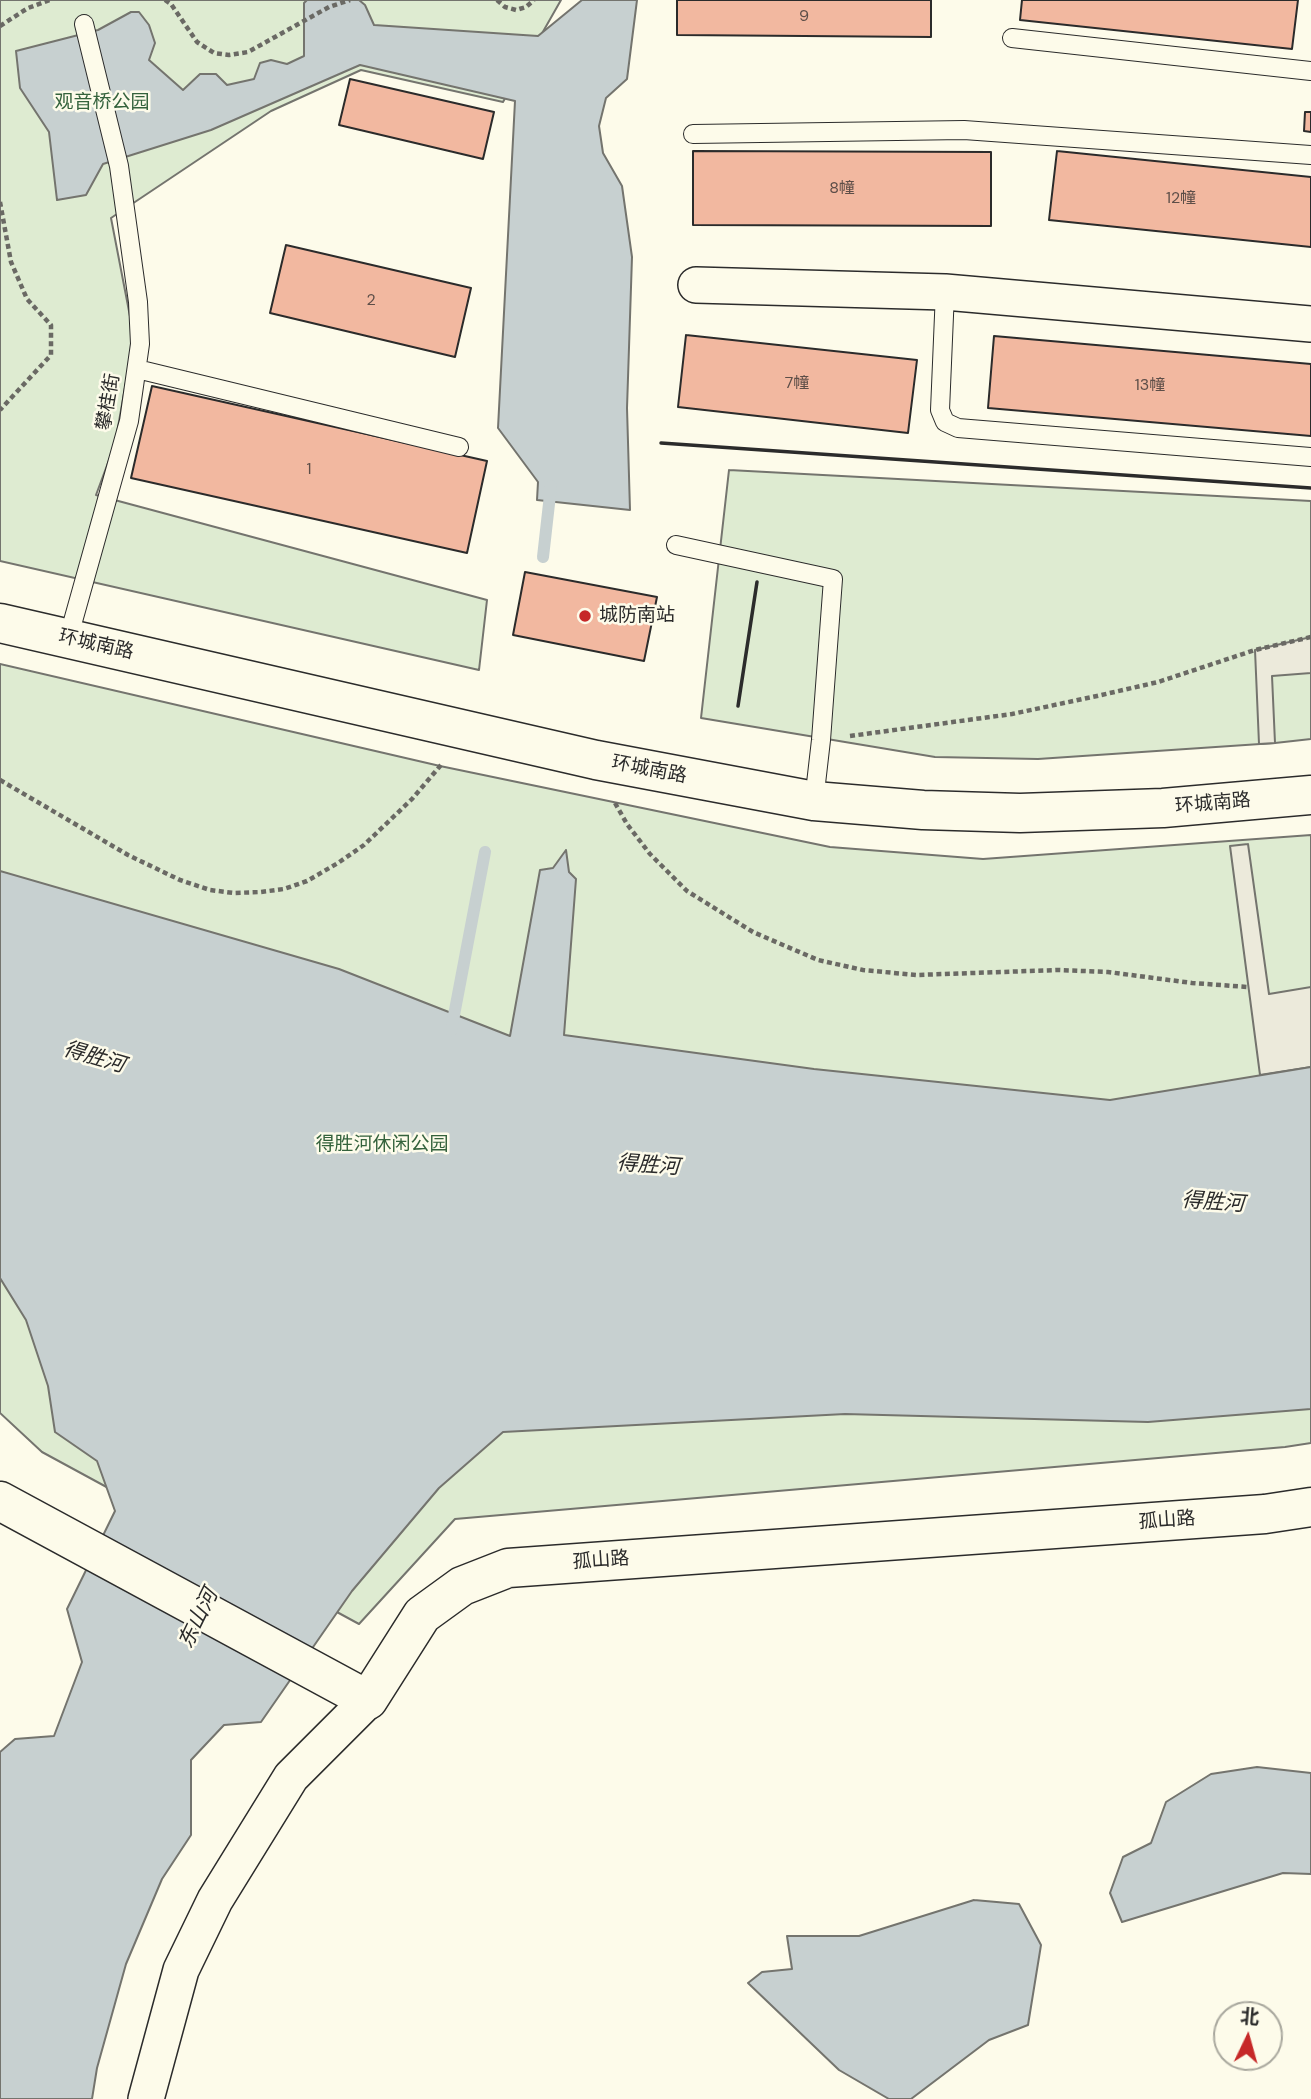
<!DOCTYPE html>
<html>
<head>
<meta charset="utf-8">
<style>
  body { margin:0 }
  #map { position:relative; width:1311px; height:2099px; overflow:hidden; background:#fdfbea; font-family:"DM Sans","Noto Sans SC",sans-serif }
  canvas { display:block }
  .north { position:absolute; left:1213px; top:2001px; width:70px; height:70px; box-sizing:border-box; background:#fdfbea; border:2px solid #a9a89e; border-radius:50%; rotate:5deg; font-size:19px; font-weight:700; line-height:28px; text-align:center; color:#2b2b2b }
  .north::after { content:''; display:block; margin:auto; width:24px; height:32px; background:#c62828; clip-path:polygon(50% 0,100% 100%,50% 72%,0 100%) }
</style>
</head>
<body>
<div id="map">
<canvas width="1311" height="2099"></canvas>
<div class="north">北</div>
</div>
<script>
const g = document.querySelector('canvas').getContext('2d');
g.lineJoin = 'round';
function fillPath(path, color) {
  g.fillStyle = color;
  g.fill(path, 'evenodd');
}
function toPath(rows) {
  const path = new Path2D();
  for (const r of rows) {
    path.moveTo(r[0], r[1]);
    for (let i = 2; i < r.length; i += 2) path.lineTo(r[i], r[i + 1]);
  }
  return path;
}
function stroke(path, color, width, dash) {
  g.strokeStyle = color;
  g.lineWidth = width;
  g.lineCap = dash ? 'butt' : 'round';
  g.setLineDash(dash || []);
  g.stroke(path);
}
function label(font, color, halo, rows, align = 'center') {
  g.font = font + ' "DM Sans","Noto Sans SC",sans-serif';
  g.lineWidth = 5;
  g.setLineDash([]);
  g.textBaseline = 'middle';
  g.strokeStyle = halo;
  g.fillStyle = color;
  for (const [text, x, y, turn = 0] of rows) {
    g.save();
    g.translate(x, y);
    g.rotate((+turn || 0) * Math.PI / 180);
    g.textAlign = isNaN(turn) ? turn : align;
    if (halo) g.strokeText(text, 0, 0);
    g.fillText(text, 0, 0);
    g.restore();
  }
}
const green = toPath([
  [0,0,561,0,503,102,361,70,271,111,111,218,134,337,115,444,96,495,487,600,479,670,0,561,0,0],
  [729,470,1311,501,1311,739,1275,743,1038,759,935,757,701,718,729,470],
  [0,664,440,766,830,847,983,859,1311,835,1311,1443,1285,1447,455,1519,359,1624,42,1452,0,1413,0,664]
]);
fillPath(green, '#deebd1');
stroke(green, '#74746e', 2);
const parking = toPath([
  [1311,637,1311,673,1272,676,1275,743,1259,744,1255,650,1311,637],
  [1248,844,1269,994,1311,987,1311,1067,1260,1075,1230,846,1248,844]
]);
fillPath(parking, '#eceadb');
stroke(parking, '#74746e', 2);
const water = toPath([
  [307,0,359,0,365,5,374,25,538,36,582,0,637,0,627,79,606,98,599,126,603,153,622,186,632,257,627,408,630,510,537,500,538,482,498,428,515,101,360,65,211,130,103,164,86,195,57,200,49,132,20,88,16,51,98,30,131,12,139,12,149,25,155,43,149,60,183,90,200,74,216,74,227,85,254,79,260,63,271,60,287,64,304,56,304,3,307,0],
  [566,850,569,872,576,879,564,1035,814,1069,1110,1100,1311,1067,1311,1409,1148,1422,845,1414,503,1432,439,1488,352,1591,261,1722,224,1725,191,1760,191,1835,162,1879,126,1964,97,2068,92,2099,0,2099,0,1752,15,1739,54,1736,82,1662,67,1609,115,1511,97,1461,55,1432,48,1386,26,1320,0,1278,0,871,339,969,510,1036,540,870,553,868,566,850],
  [1257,1767,1311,1773,1311,1874,1283,1873,1122,1922,1110,1893,1123,1857,1151,1843,1166,1802,1211,1774,1257,1767],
  [974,1900,1019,1904,1041,1945,1028,2025,989,2040,911,2099,889,2099,839,2070,748,1983,762,1972,792,1969,787,1936,859,1936,974,1900]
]);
fillPath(water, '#c7d0d0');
stroke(water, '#74746e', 2);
stroke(toPath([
  [543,557,551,486],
  [451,1031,485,852]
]), '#c7d0d0', 12);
const building = toPath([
  [677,0,931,0,931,37,677,35,677,0],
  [1022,0,1298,0,1292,49,1020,20,1022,0],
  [350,79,494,112,483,159,339,125,350,79],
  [1305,112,1311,112,1311,132,1304,131,1305,112],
  [693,151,991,152,991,226,693,225,693,151],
  [1057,151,1311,177,1311,247,1049,220,1057,151],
  [286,245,471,288,455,357,270,313,286,245],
  [686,335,917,360,908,433,678,407,686,335],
  [994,336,1311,364,1311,436,988,408,994,336],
  [152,386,487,461,467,553,131,478,152,386],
  [525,572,657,597,644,661,513,635,525,572]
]);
fillPath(building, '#f2b8a0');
stroke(building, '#2b2b2b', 2);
const lane = toPath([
  [1012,38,1311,71],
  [693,134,964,130,1311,155],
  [945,292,940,410,945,422,958,428,1311,457],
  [137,369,459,447],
  [676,545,833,579,821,740,814,801],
  [68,639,129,421,140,344,138,302,119,166,84,24]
]);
const street = toPath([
  [696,285,945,292,1311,324],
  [146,2099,181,1970,215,1900,291,1777,368,1700]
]);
const secondary = toPath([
  [0,623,596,760,814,801,923,810,1020,813,1163,808,1311,795],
  [0,1501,368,1700,422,1615,462,1586,508,1568,1265,1514,1311,1507]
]);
stroke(lane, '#2b2b2b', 20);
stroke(street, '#2b2b2b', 38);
stroke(secondary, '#2b2b2b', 41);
stroke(toPath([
  [165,0,171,4,197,42,214,53,229,55,248,52,329,7,350,0],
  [497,0,505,7,516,10,526,7,534,0],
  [0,26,28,8,50,0],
  [0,202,11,262,27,299,51,325,51,355,0,410],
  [850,736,1012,714,1097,696,1158,682,1255,650,1311,637],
  [0,780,128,855,180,880,210,890,234,893,261,892,284,889,307,881,338,863,364,845,412,799,441,765],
  [615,803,627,824,650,854,687,891,753,932,818,960,863,970,916,975,1058,970,1108,972,1192,983,1248,987]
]), '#6a6964', 4.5, [5, 3.5]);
stroke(lane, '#fdfbea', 18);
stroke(street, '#fdfbea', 35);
stroke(secondary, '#fdfbea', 38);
stroke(toPath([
  [661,443,1311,488],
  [738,706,757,582]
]), '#2b2b2b', 3.5);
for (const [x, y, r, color] of [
  [585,616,7,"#c62828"]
]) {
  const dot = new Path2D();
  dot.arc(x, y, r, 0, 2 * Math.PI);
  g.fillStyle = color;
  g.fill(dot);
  stroke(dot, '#fdfbea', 2.5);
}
label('16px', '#5d4e48', null, [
  ["9",804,17],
  ["8幢",842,189],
  ["12幢",1181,199],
  ["2",371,301],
  ["7幢",797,384],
  ["13幢",1150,386],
  ["1",309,470]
]);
label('19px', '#34623c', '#fdfbea', [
  ["观音桥公园",102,103],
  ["得胜河休闲公园",382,1145]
]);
label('19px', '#2b2b2b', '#fdfbea', [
  ["攀桂街",109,402,-80],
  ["环城南路",96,645,13],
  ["环城南路",649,770,11],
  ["环城南路",1213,804,-5],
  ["孤山路",1167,1521,-4],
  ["孤山路",601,1561,-4]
]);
label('19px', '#2b2b2b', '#fdfbea', [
  ["城防南站",599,616]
], 'left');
label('italic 21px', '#2b2b2b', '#fdfbea', [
  ["得胜河",94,1058,16],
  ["得胜河",648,1166,4],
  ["得胜河",1213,1203,4],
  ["东山河",199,1619,-64]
]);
</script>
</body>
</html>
